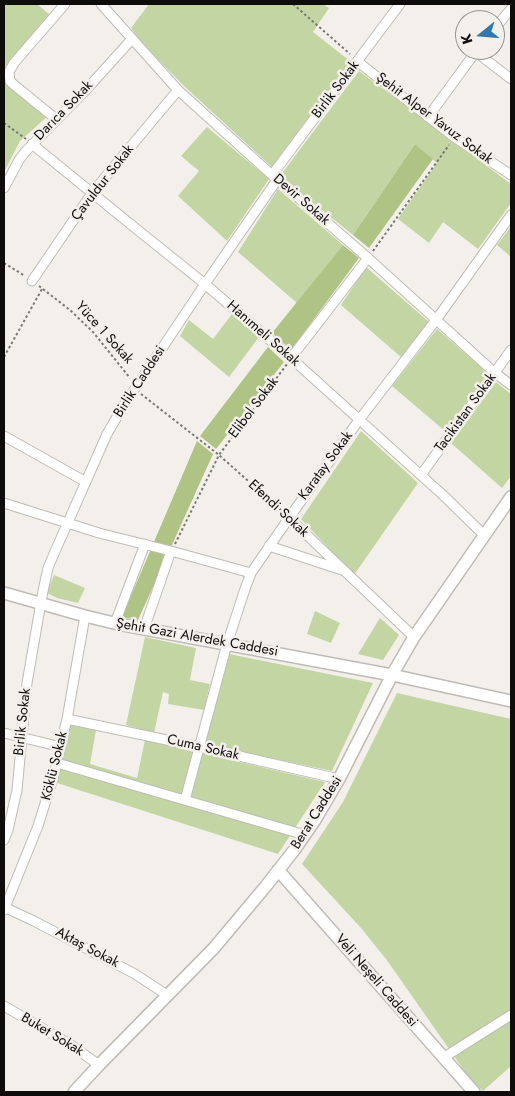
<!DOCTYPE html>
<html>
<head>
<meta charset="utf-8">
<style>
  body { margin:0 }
  #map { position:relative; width:515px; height:1096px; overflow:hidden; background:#f3f0eb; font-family:Jost,sans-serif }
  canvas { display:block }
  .frame { position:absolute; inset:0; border:5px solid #0e0d0c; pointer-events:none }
  .north { position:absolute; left:455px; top:10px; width:50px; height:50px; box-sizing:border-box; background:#f3f0eb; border:1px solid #979592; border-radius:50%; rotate:253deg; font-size:14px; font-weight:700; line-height:20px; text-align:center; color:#0e0d0c }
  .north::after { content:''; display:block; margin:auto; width:18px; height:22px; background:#3078ac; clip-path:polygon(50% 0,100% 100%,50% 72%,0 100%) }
</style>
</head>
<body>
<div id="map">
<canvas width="515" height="1096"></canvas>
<div class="frame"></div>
<div class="north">K</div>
</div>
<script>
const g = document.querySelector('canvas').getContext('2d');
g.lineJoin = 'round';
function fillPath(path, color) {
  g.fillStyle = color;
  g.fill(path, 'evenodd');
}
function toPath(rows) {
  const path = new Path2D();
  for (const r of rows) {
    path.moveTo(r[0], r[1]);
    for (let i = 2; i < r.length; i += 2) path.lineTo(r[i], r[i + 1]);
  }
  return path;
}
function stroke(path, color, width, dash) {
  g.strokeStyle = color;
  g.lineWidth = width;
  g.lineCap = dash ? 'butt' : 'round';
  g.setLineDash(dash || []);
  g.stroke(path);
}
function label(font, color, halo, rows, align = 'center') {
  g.font = font + ' Jost,sans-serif';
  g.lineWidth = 5;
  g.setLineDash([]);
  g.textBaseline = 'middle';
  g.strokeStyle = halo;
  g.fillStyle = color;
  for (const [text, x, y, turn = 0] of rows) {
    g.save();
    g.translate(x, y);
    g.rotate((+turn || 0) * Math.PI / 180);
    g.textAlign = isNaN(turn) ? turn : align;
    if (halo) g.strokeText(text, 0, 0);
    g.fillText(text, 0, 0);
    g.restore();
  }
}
fillPath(toPath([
  [4,4,37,4,50,15,4,68],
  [149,4,323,4,329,8,313,32,350,61,272,167,184,86,141,42,131,28],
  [359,71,511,184,511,203,478,249,443,222,429,243,398,219,437,163,415,144,353,235,280,176],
  [4,78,49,115,20,141,4,172],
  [207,127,269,179,227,241,178,196,199,171,181,156],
  [278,189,343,245,297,303,238,252],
  [511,226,511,257,497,245],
  [366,267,429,322,401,357,341,305],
  [232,314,259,337,229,377,180,336,189,320,213,339],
  [437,329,488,373,445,431,392,386],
  [496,382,511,394,511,476,502,488,451,443],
  [361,431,418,483,354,575,301,519],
  [54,575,85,588,78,603,57,598,47,593],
  [315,611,340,623,331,643,307,634],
  [380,618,399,635,383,660,358,654],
  [145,637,196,648,190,680,210,684,204,710,168,704,169,694,163,692,154,733,126,725],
  [229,654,373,683,332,771,203,744],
  [397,693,511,719,511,1066,483,1091,468,1076,386,959,361,928,302,864,343,802],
  [70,725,96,730,90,764,137,778,145,740,325,782,278,854,57,783]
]), '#c3d5a2');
fillPath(toPath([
  [415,144,433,159,369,248,353,235],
  [343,245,359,258,291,350,272,333],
  [268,347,284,362,216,449,200,436],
  [197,441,213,454,138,620,122,617]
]), '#aec384');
const minor = toPath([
  [101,4,178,90,272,175,368,258,495,373,511,385],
  [495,28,511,9],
  [476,52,511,79],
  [358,62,454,137,511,175],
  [428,117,477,50],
  [56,119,13,84,10,81,9,72,14,63,65,4],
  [32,144,134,227,205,284,291,358,444,496,484,535],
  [272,175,400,4],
  [4,188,19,160,25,152,85,91,132,39],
  [32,281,92,193,178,90],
  [291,358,368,258],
  [4,436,86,482],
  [421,475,511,350],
  [4,503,99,533,171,551,251,573],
  [289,518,414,637],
  [269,546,342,570],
  [115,623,145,544],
  [144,629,171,551],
  [67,719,200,747,339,779],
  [4,733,61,747],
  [57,763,305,835],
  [185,800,227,644,245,589,251,573,289,518,359,420,436,320,511,215],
  [4,840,8,830,17,790,27,683,43,591,48,568,53,556,107,434,124,405,205,284,277,180],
  [4,907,34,921,135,974,167,995],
  [4,910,38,826,53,778,67,719,85,616],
  [4,1006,71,1045,99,1065],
  [443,1058,511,1015]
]);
const tertiary = toPath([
  [4,593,85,616,118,624,392,675,511,701],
  [278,870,474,1092],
  [74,1092,99,1065,214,948,266,886,295,849,315,820,339,779,392,675,414,637,511,497]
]);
stroke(minor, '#bfbcb7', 11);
stroke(tertiary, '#bfbcb7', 14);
stroke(toPath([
  [293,4,350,54],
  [4,123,26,139],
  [373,251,449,145],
  [4,263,25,276],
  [39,286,70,310,93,332,130,378],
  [4,357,42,289],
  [141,394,219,455,283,512],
  [175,544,219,455,287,364]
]), '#7b7976', 2, [2.5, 2.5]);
stroke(minor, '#fff', 9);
stroke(tertiary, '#fff', 11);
label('14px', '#0e0d0c', '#f3f0eb', [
  ["Birlik Sokak",336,90,-53],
  ["Darıca Sokak",64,111,-46],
  ["Şehit Alper Yavuz Sokak",434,119,37],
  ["Çavuldur Sokak",103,183,-52],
  ["Devir Sokak",301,200,41],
  ["Yüce 1 Sokak",104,333,48],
  ["Hanımeli Sokak",263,334,41],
  ["Birlik Caddesi",140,382,-57],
  ["Elibol Sokak",254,408,-53],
  ["Tacikistan Sokak",466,413,-54],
  ["Karatay Sokak",326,466,-54],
  ["Efendi Sokak",278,509,43],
  ["Şehit Gazi Alerdek Caddesi",197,638,10],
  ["Birlik Sokak",23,722,-84],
  ["Cuma Sokak",203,748,13],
  ["Köklü Sokak",55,766,-76],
  ["Berat Caddesi",317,813,-58],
  ["Aktaş Sokak",87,948,28],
  ["Veli Neşeli Caddesi",376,981,49],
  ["Buket Sokak",52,1035,31]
]);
</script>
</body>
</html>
